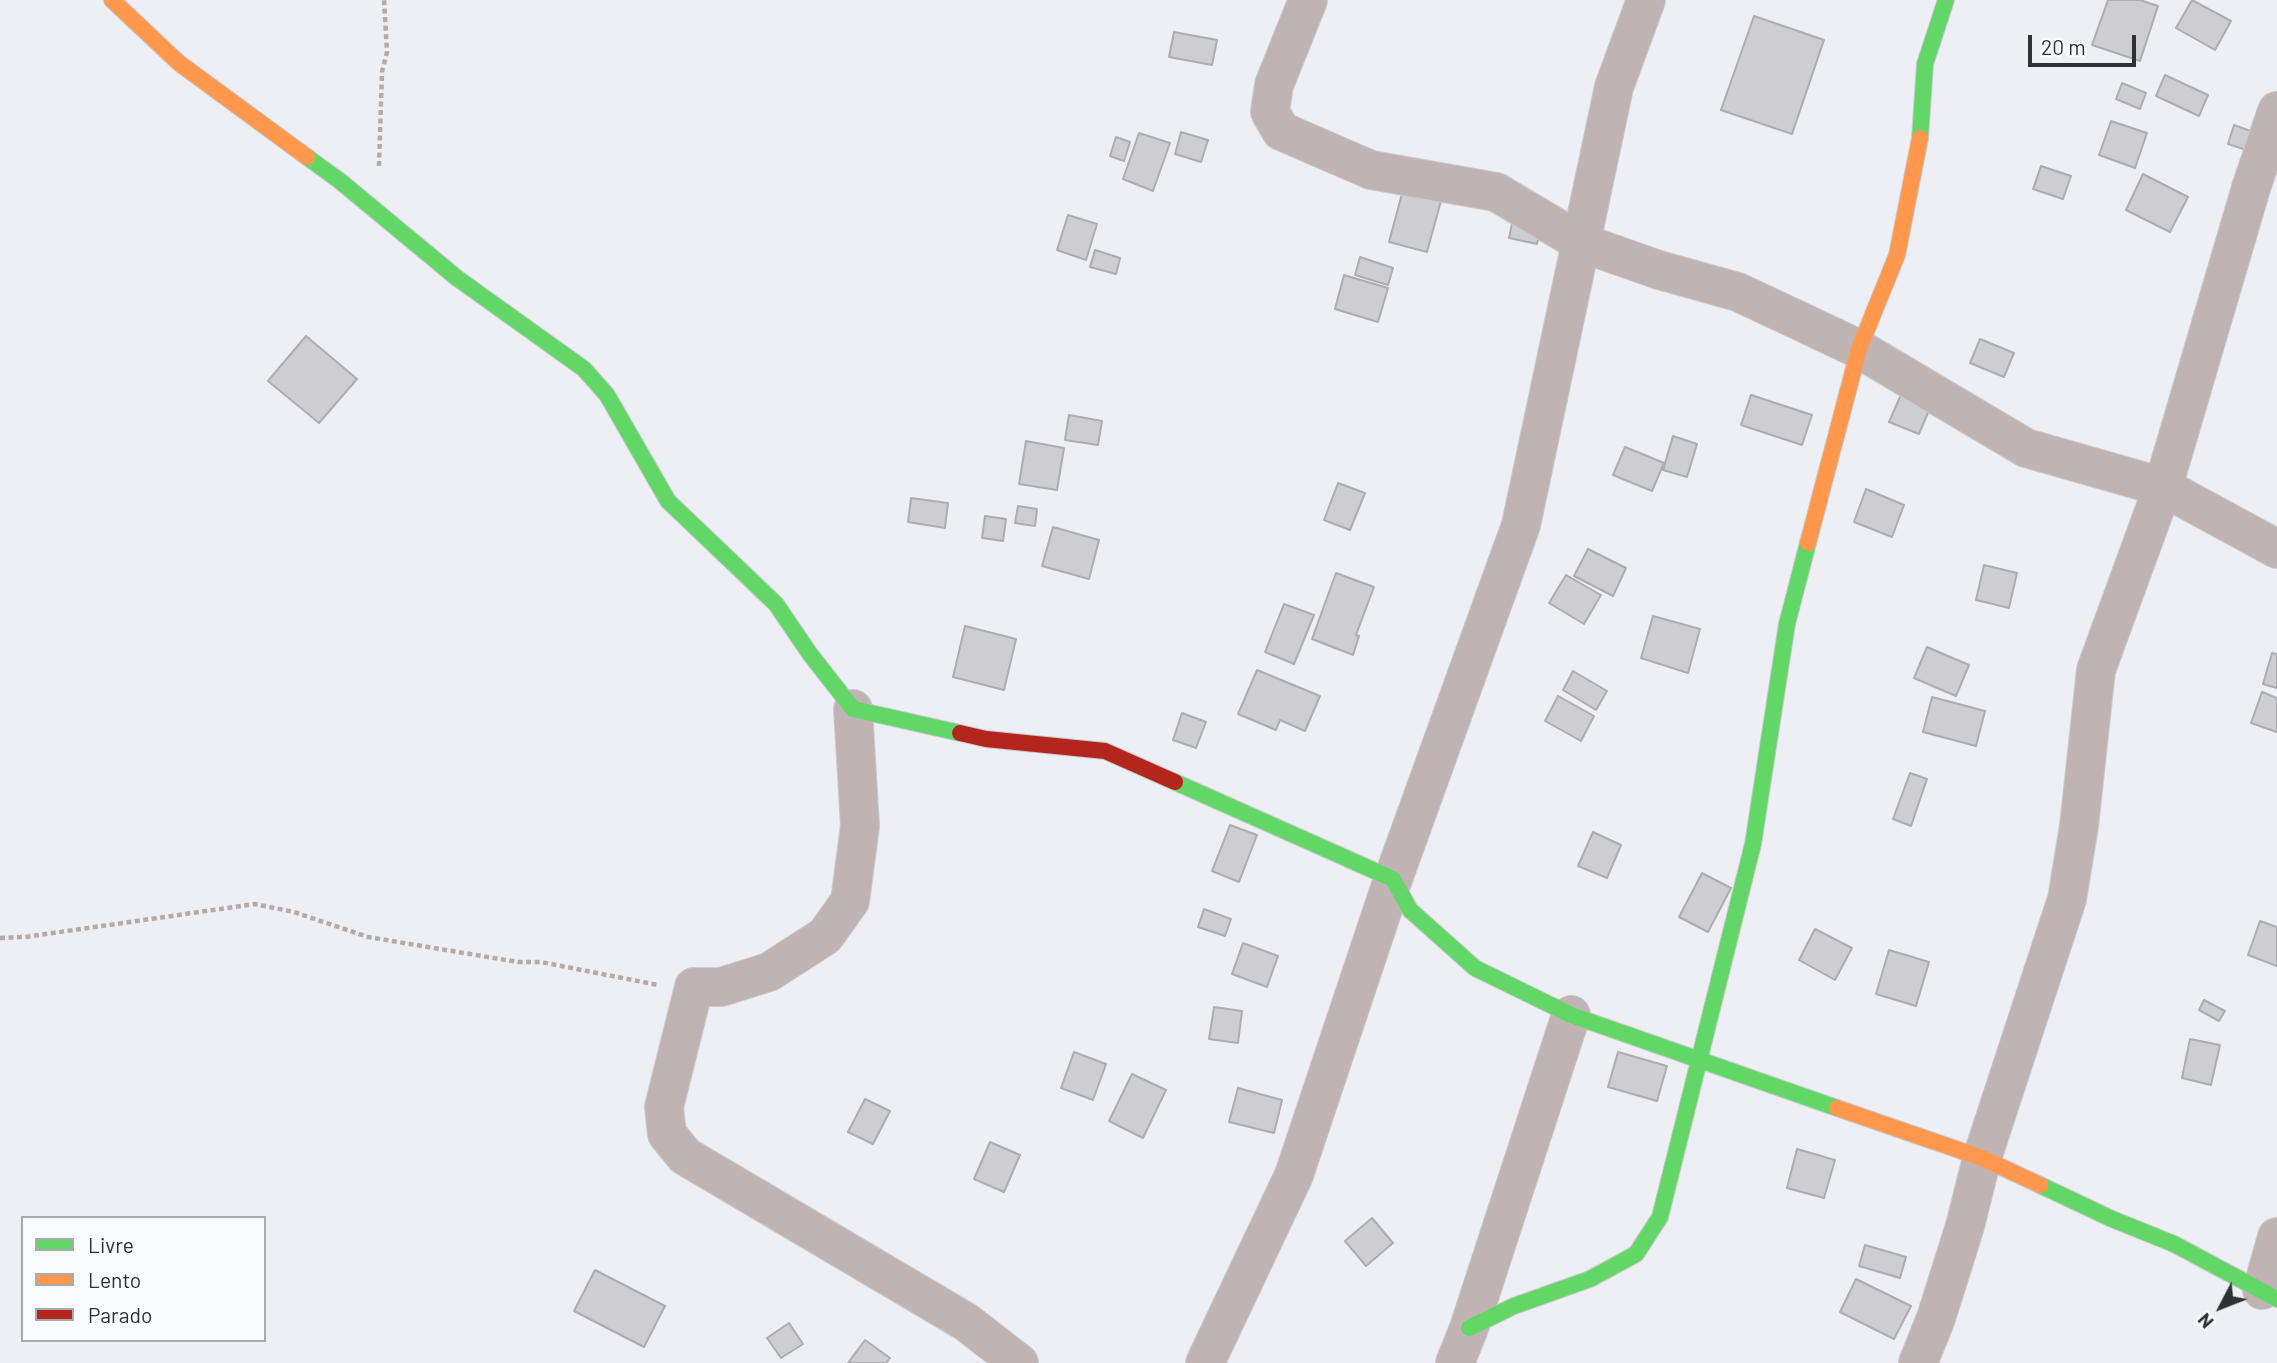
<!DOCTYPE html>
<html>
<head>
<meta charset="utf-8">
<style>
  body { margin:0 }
  #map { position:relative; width:2277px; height:1363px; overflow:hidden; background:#eeeff4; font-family:Barlow,sans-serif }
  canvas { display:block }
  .legend { position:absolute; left:21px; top:1216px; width:245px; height:126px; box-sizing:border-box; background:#fafbfe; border:2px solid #a9aaad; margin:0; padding:9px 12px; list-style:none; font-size:21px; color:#303134 }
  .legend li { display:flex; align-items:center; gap:14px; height:35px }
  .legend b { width:35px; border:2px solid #a9aaad }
  .north { position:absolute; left:2186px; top:1272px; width:70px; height:70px; -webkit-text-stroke:5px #fafbfe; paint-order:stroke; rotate:228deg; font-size:19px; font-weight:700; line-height:28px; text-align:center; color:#303134 }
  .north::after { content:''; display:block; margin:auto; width:24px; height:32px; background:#303134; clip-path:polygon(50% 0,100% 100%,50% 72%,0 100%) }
  .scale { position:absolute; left:2028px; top:35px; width:108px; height:32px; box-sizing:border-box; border:4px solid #303134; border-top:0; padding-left:9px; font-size:21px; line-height:24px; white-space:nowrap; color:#303134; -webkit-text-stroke:5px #fafbfe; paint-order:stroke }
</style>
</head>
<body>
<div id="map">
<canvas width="2277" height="1363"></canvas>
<ul class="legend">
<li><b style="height:9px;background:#63d668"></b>Livre</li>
<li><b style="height:9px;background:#ff974d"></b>Lento</li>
<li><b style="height:9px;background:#b3261e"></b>Parado</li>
</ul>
<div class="north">N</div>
<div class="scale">20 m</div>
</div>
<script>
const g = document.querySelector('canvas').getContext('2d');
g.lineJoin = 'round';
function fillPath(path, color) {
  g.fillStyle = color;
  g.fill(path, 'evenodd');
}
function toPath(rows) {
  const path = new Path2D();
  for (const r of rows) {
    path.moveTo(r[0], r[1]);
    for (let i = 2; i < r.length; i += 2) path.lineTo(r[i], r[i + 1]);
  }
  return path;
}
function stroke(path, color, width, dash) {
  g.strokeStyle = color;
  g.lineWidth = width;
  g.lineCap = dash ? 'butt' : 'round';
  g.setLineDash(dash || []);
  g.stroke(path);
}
const building = toPath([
  [2108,0,2140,0,2158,6,2140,61,2092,45,2108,0],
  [2192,0,2231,21,2215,50,2176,28,2192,0],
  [1754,16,1824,40,1792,134,1721,110,1754,16],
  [1174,32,1217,40,1212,65,1169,57,1174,32],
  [2165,75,2208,95,2199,116,2156,96,2165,75],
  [2122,83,2146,93,2140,109,2116,99,2122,83],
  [2111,121,2147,133,2135,168,2099,155,2111,121],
  [2234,125,2259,134,2253,152,2228,144,2234,125],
  [1181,132,1208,140,1201,162,1175,154,1181,132],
  [1139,133,1170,143,1153,191,1123,179,1139,133],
  [1116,137,1130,142,1124,161,1110,156,1116,137],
  [2041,166,2071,176,2063,199,2033,189,2041,166],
  [2143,174,2188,197,2170,232,2126,210,2143,174],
  [1403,190,1441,201,1427,252,1389,242,1403,190],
  [1514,214,1542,220,1537,244,1509,238,1514,214],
  [1068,215,1097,224,1086,260,1057,250,1068,215],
  [1095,250,1120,258,1116,274,1090,267,1095,250],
  [1360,257,1393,268,1388,285,1355,275,1360,257],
  [1344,275,1388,288,1378,322,1335,309,1344,275],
  [306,336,357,379,319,423,268,381,306,336],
  [1980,339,2014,353,2004,377,1970,363,1980,339],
  [1903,390,1932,403,1919,434,1889,422,1903,390],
  [1751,395,1812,415,1802,445,1741,425,1751,395],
  [1069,415,1102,421,1098,445,1065,440,1069,415],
  [1673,436,1697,444,1687,477,1663,470,1673,436],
  [1026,441,1064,448,1057,490,1019,484,1026,441],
  [1625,447,1664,463,1652,491,1613,475,1625,447],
  [1338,483,1365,493,1350,530,1324,520,1338,483],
  [1866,489,1904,505,1892,537,1854,522,1866,489],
  [911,498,948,503,945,528,908,522,911,498],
  [1018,506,1037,509,1035,526,1015,523,1018,506],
  [985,516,1006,519,1003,541,982,538,985,516],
  [1053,527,1099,540,1089,579,1042,566,1053,527],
  [1588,549,1626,568,1613,596,1574,576,1588,549],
  [1984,565,2017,573,2009,608,1976,600,1984,565],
  [1336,573,1374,587,1356,635,1359,636,1353,655,1312,639,1336,573],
  [1566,575,1601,595,1584,624,1549,603,1566,575],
  [1284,604,1314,615,1294,664,1265,652,1284,604],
  [1653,616,1700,629,1688,673,1641,658,1653,616],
  [965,626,1016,639,1004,690,953,677,965,626],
  [1927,647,1969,665,1956,696,1914,678,1927,647],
  [2272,653,2277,654,2277,688,2263,684,2272,653],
  [1257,670,1320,696,1305,731,1280,720,1276,730,1238,714,1257,670],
  [1573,671,1607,691,1596,710,1563,690,1573,671],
  [2262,692,2277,698,2277,732,2251,723,2262,692],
  [1558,696,1594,716,1581,741,1545,721,1558,696],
  [1932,697,1985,711,1976,746,1923,732,1932,697],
  [1182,713,1206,722,1196,748,1173,740,1182,713],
  [1910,773,1927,779,1911,826,1893,819,1910,773],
  [1230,825,1257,835,1239,882,1212,871,1230,825],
  [1593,832,1621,845,1607,878,1578,866,1593,832],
  [1702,873,1731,888,1708,932,1679,917,1702,873],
  [1204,909,1231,919,1225,936,1198,927,1204,909],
  [2260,921,2277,927,2277,966,2248,955,2260,921],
  [1815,929,1852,948,1835,980,1799,960,1815,929],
  [1243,943,1278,956,1267,987,1232,974,1243,943],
  [1889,950,1929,962,1916,1006,1876,994,1889,950],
  [2204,1000,2225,1011,2219,1021,2199,1010,2204,1000],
  [1214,1007,1242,1011,1238,1043,1209,1039,1214,1007],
  [2190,1039,2220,1045,2211,1085,2182,1078,2190,1039],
  [1074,1052,1106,1064,1093,1100,1061,1088,1074,1052],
  [1618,1052,1667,1066,1657,1101,1608,1087,1618,1052],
  [1132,1074,1166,1090,1143,1138,1109,1121,1132,1074],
  [1238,1088,1282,1100,1274,1133,1229,1122,1238,1088],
  [865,1099,890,1111,873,1144,848,1132,865,1099],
  [990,1142,1020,1155,1004,1192,974,1179,990,1142],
  [1797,1149,1835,1160,1824,1198,1787,1188,1797,1149],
  [1372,1218,1393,1243,1366,1266,1345,1241,1372,1218],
  [1865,1245,1906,1257,1900,1278,1859,1266,1865,1245],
  [595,1270,665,1306,644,1347,574,1311,595,1270],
  [1856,1279,1911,1306,1894,1339,1840,1312,1856,1279],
  [789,1323,803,1344,781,1358,767,1338,789,1323],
  [865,1340,890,1358,886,1363,848,1363,865,1340]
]);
fillPath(building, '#cecdd1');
stroke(building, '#adacb0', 2);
const street = toPath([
  [1308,0,1274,85,1270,112,1281,131,1371,170,1496,192,1582,243,1659,270,1738,292,1859,349,2026,448,2163,487,2277,549],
  [853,709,860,826,850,901,825,936,769,972,721,987,694,987,664,1107,667,1134,685,1156,966,1322,1019,1363],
  [2262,1290,2277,1237],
  [1205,1363,1294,1175,1393,879,1521,525,1614,87,1646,0],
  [1455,1363,1469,1328,1571,1015],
  [1918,1363,1936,1318,1965,1226,1982,1158,2067,899,2079,826,2096,670,2163,487,2251,188,2277,111]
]);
const fast = toPath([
  [1920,138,1925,64,1946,0],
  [307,157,340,181,457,278,584,369,607,395,668,501,776,604,810,654,853,709,960,733],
  [1175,782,1393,879,1410,910,1475,968,1571,1015,1837,1108],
  [2040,1185,2112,1219,2174,1244,2277,1299],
  [1469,1328,1514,1306,1590,1279,1636,1254,1660,1217,1753,844,1787,624,1808,543]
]);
const slow = toPath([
  [112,0,179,63,307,157],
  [1808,543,1859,349,1897,255,1920,138],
  [1837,1108,1982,1158,2040,1185]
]);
const jam = toPath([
  [960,733,986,739,1105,751,1175,782]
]);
stroke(street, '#c9cacd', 40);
stroke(fast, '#c9cacd', 18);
stroke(slow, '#c9cacd', 18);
stroke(jam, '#c9cacd', 18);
stroke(toPath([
  [379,166,382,72,387,52,384,0],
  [0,938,25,937,255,904,294,912,368,937,518,962,541,962,658,985]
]), '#b2aaab', 4.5, [5, 3.5]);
stroke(street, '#c0b3b3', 38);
stroke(fast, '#63d668', 16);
stroke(slow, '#ff974d', 16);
stroke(jam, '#b3261e', 16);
</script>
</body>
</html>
